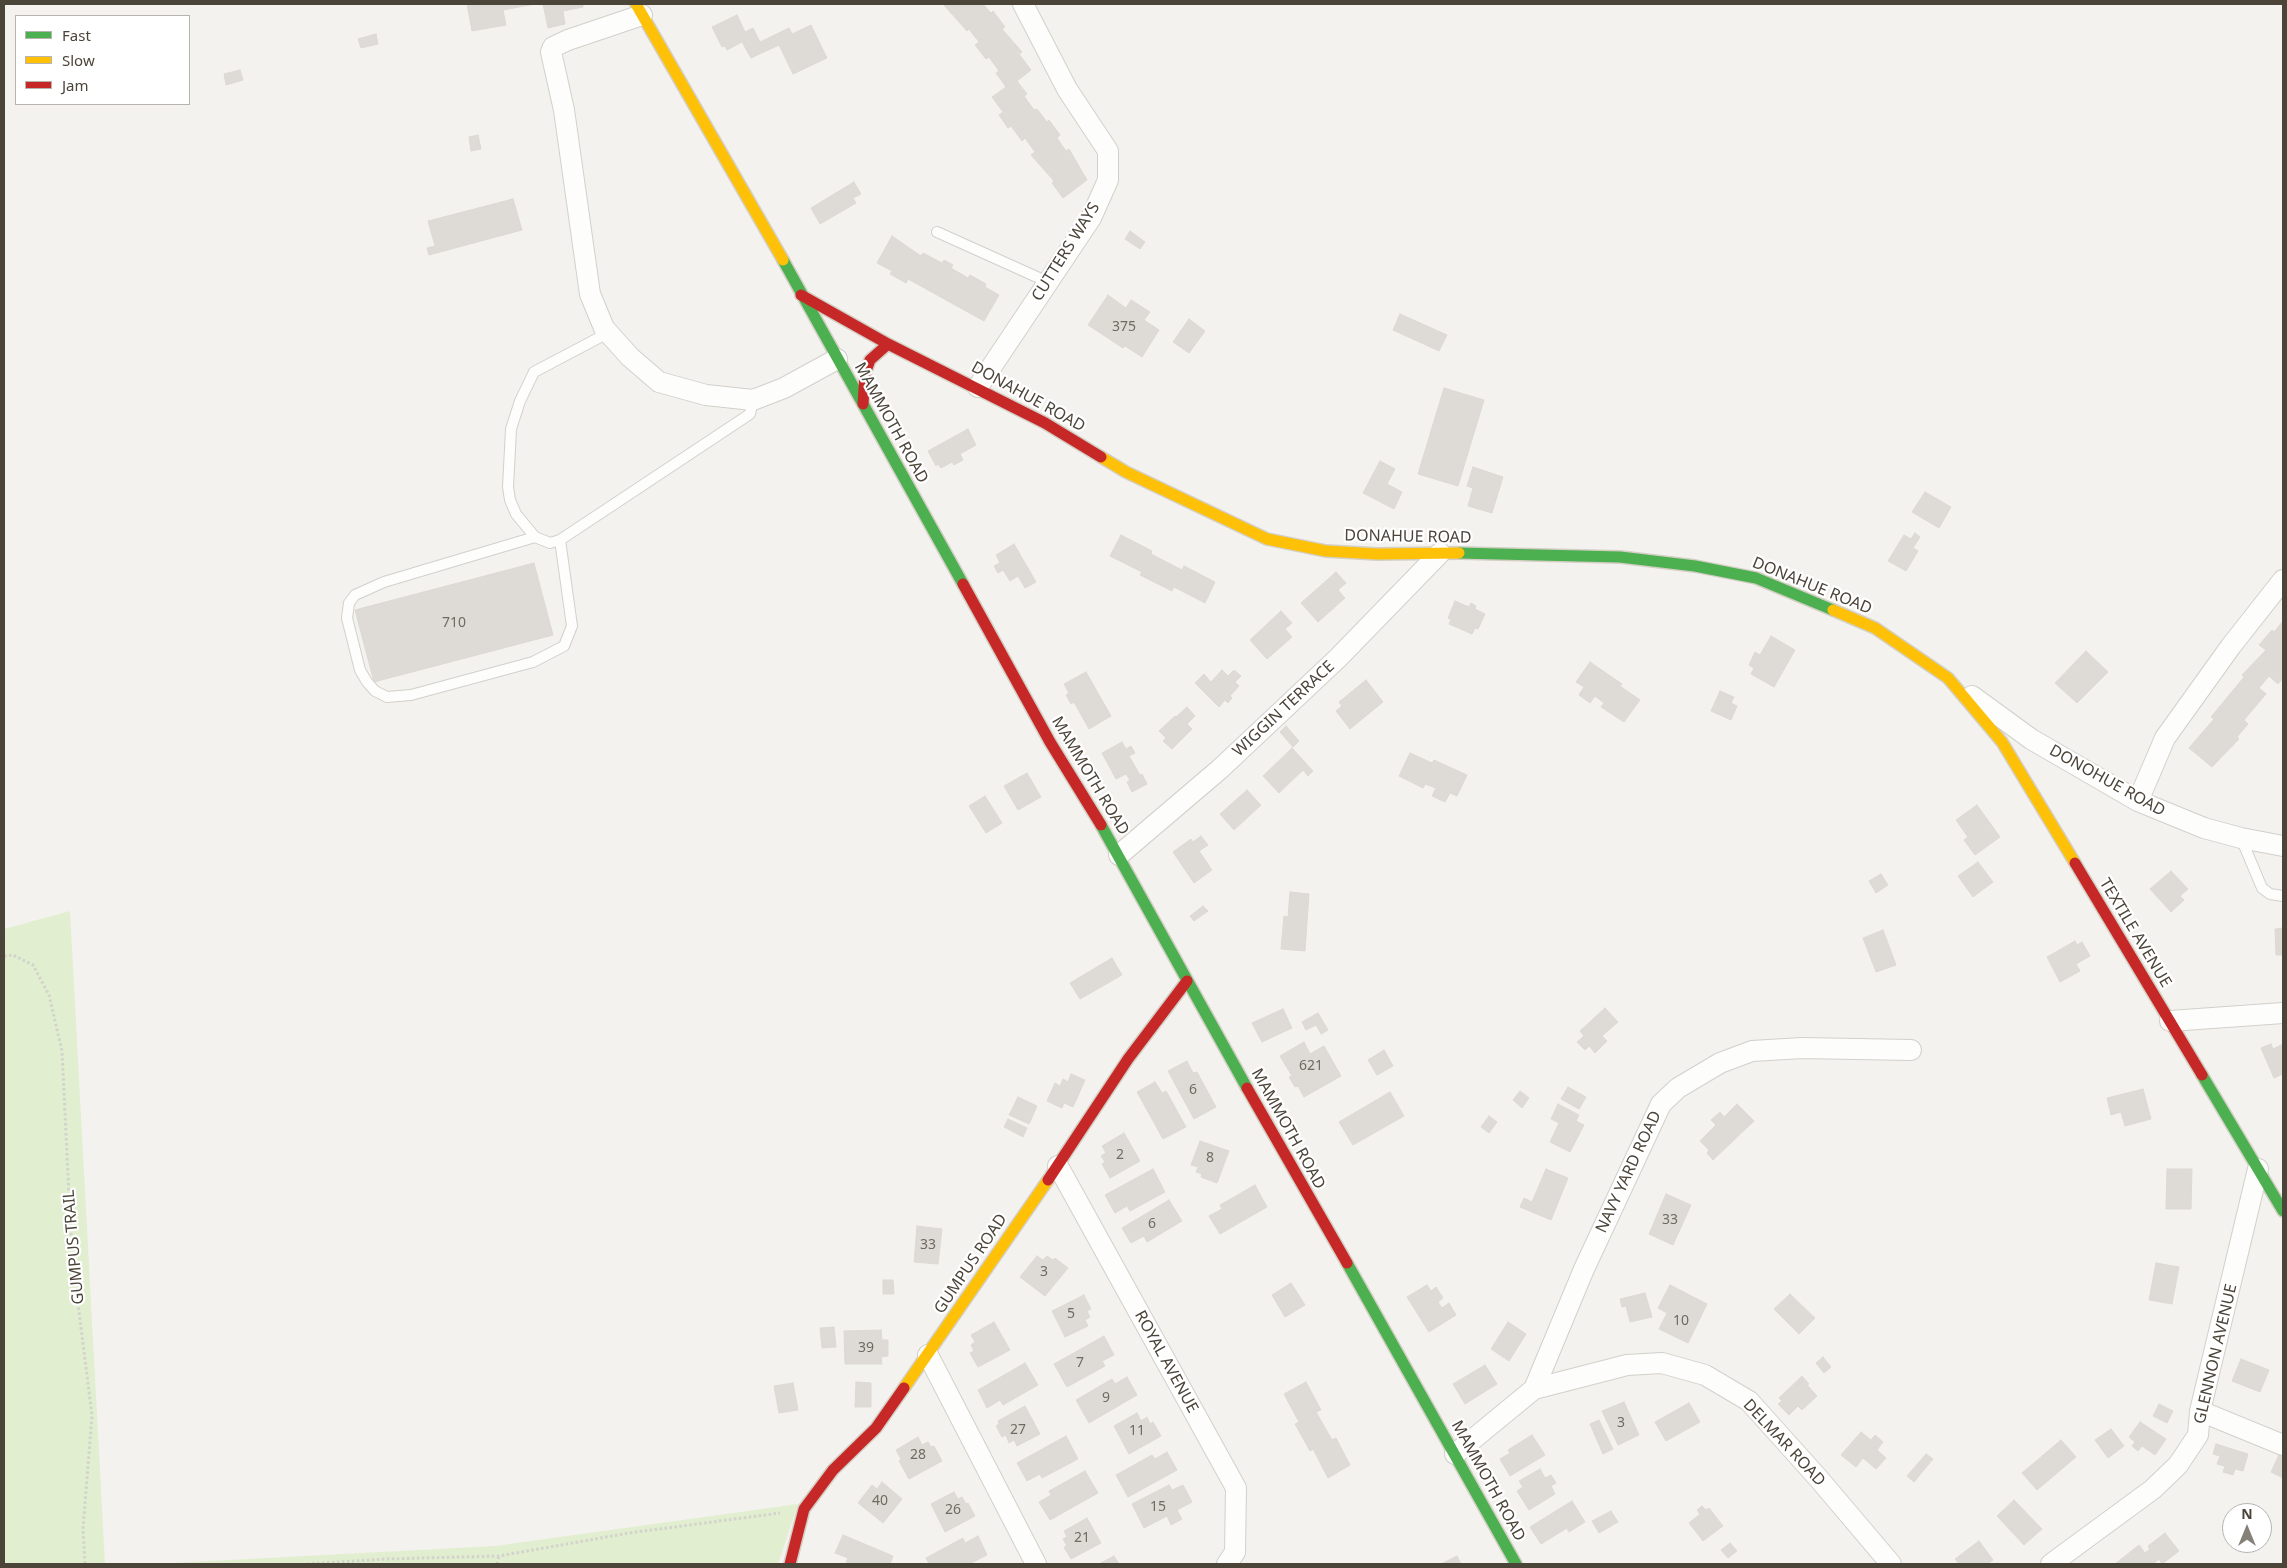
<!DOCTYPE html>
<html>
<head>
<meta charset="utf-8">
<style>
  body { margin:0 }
  #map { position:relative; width:2287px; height:1568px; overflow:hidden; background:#f4f2ee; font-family:"Noto Sans",sans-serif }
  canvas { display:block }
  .frame { position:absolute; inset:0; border:5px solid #4b4439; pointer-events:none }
  .legend { position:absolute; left:15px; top:15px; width:175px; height:90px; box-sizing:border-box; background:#fff; border:1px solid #b7b4b0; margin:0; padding:6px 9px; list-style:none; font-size:15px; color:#4b4439 }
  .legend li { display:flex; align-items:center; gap:10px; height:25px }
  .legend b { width:25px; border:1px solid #b7b4b0 }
  .north { position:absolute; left:2222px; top:1503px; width:50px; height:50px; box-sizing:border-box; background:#fff; border:1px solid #b7b4b0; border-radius:50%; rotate:0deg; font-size:14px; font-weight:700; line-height:20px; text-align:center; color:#4b4439 }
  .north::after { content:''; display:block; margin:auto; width:18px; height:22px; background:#868178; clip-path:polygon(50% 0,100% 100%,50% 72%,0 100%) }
</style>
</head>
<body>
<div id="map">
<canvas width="2287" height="1568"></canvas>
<div class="frame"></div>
<ul class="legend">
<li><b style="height:6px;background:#4caf50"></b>Fast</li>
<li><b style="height:6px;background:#ffc107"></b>Slow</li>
<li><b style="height:6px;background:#c62828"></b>Jam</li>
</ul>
<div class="north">N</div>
</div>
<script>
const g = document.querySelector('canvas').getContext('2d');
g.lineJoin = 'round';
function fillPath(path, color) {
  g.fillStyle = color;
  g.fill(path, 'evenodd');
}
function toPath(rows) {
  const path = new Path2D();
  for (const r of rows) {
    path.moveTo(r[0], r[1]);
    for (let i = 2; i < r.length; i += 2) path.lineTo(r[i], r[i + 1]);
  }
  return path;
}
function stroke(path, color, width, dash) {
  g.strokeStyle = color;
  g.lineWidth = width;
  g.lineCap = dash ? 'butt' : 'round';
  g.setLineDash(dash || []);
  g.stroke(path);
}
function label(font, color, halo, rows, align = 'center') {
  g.font = font + ' "Noto Sans",sans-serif';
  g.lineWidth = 4.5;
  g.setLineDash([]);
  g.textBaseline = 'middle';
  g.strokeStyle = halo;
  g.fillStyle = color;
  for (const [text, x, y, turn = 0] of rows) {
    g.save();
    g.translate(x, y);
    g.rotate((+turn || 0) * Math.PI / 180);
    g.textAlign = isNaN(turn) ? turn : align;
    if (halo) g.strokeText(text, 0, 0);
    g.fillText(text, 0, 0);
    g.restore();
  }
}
fillPath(toPath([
  [70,911,105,1564,4,1564,4,929],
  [798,1504,778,1564,153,1564,495,1546]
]), '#e1eecf');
const building = toPath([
  [467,4,535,4,503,10,506,25,472,31,467,4],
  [543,4,583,4,583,7,563,11,565,24,548,28,543,4],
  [943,4,983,4,991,13,993,11,1005,27,1002,29,1022,52,1019,54,1031,70,1017,81,1027,94,1024,96,1034,110,1037,109,1047,122,1049,120,1060,135,1057,138,1066,151,1069,149,1087,180,1063,198,1052,183,1054,181,1031,155,1035,152,1025,138,1022,141,1011,126,1008,128,999,115,1003,112,992,97,1006,87,996,73,999,71,989,57,986,59,975,45,979,42,969,29,967,31,943,4],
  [737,15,745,32,753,28,760,42,789,28,792,34,811,25,827,58,793,74,779,45,751,58,742,42,727,50,725,46,722,47,712,27,737,15],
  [376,34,378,44,361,48,358,39,376,34],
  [240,70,243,80,226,85,224,74,240,70],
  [478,135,481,149,471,151,469,137,478,135],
  [854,182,861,194,853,198,856,203,820,224,811,208,854,182],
  [513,199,522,230,429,255,427,248,435,246,428,221,513,199],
  [1130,231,1145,242,1140,249,1125,239,1130,231],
  [892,236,921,256,923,253,942,263,944,260,953,265,951,268,968,278,970,275,986,284,985,287,999,295,984,321,908,279,906,283,890,274,892,271,877,263,892,236],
  [1108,295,1126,308,1131,300,1150,312,1144,320,1159,330,1142,357,1125,346,1123,348,1088,325,1108,295],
  [1400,314,1447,335,1439,351,1393,330,1400,314],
  [1189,319,1205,331,1189,353,1173,342,1189,319],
  [1444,388,1484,400,1458,486,1418,474,1444,388],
  [968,429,976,445,960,454,963,460,954,465,952,462,941,468,938,464,936,466,928,451,968,429],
  [1380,461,1395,469,1387,484,1402,492,1394,509,1363,493,1380,461],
  [1473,467,1503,477,1492,513,1468,506,1473,488,1467,486,1473,467],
  [1925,492,1951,507,1939,528,1912,512,1925,492],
  [1915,533,1920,537,1913,548,1918,551,1906,571,1888,561,1904,535,1911,539,1915,533],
  [1121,535,1152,551,1151,554,1182,570,1184,566,1215,582,1205,603,1174,587,1172,591,1140,575,1142,572,1110,556,1121,535],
  [1014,544,1036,582,1025,588,1018,576,1010,581,1003,570,998,573,994,566,1000,563,996,555,1014,544],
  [534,563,553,635,374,682,355,610,534,563],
  [1336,572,1346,583,1338,590,1345,598,1318,622,1301,603,1336,572],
  [1455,601,1469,607,1471,603,1476,606,1475,609,1485,614,1478,629,1475,628,1472,634,1449,624,1451,620,1448,618,1455,601],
  [1281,611,1292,623,1285,629,1292,637,1267,659,1250,640,1281,611],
  [2283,621,2283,678,2278,684,2269,676,2259,688,2266,694,2244,720,2248,724,2237,737,2239,739,2212,767,2189,748,2214,719,2211,717,2244,677,2242,675,2266,650,2259,645,2272,630,2274,632,2283,621],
  [1771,636,1795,650,1774,687,1751,674,1754,668,1749,665,1755,652,1760,655,1771,636],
  [2086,651,2108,672,2077,703,2055,683,2086,651],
  [1590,662,1622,684,1620,686,1640,700,1624,722,1601,707,1604,703,1595,696,1590,703,1579,695,1584,687,1576,682,1590,662],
  [1222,670,1228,676,1234,670,1241,676,1235,682,1239,686,1230,696,1232,698,1228,703,1225,700,1219,707,1195,683,1204,674,1211,682,1222,670],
  [1086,672,1111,716,1089,729,1074,702,1071,704,1066,695,1069,693,1064,684,1086,672],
  [1366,680,1383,702,1350,729,1336,711,1342,706,1339,702,1366,680],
  [1720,691,1734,697,1731,703,1737,706,1731,720,1711,711,1720,691],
  [1187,707,1195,716,1187,724,1192,729,1172,749,1163,741,1166,738,1159,731,1175,716,1176,717,1187,707],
  [1286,726,1299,741,1293,747,1280,732,1286,726],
  [1122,742,1126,749,1131,746,1135,753,1129,756,1140,775,1142,774,1147,784,1132,792,1127,782,1130,780,1126,774,1116,779,1102,753,1122,742],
  [1292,748,1313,771,1308,776,1303,770,1279,793,1263,776,1292,748],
  [1410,753,1432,763,1434,760,1467,775,1457,796,1450,793,1445,802,1432,796,1436,788,1425,784,1423,788,1399,776,1410,753],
  [1027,773,1041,797,1018,810,1004,786,1027,773],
  [1247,790,1261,805,1234,830,1220,814,1247,790],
  [985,796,1002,823,986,833,969,806,985,796],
  [1977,805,2000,837,1975,855,1964,840,1968,837,1956,820,1977,805],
  [1201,836,1208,845,1199,851,1212,870,1194,883,1173,852,1191,839,1193,842,1201,836],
  [1978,862,1993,882,1973,897,1958,876,1978,862],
  [2171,871,2188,889,2180,896,2184,900,2171,912,2150,889,2171,871],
  [1881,874,1888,885,1876,893,1869,881,1881,874],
  [1290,892,1309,894,1305,951,1281,949,1284,916,1288,917,1290,892],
  [1203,906,1208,911,1194,921,1190,916,1203,906],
  [2283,928,2283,955,2276,955,2275,929,2283,928],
  [1883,930,1896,965,1876,972,1863,938,1883,930],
  [2075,941,2077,945,2082,942,2090,956,2076,964,2080,971,2060,982,2047,957,2075,941],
  [1112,958,1122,975,1080,999,1070,983,1112,958],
  [1605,1008,1618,1022,1602,1036,1607,1041,1595,1053,1589,1046,1585,1050,1577,1042,1584,1036,1580,1031,1605,1008],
  [1283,1009,1292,1028,1262,1042,1252,1023,1283,1009],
  [1318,1013,1328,1030,1321,1034,1316,1025,1306,1030,1302,1022,1318,1013],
  [1304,1042,1310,1054,1324,1046,1341,1076,1304,1097,1298,1086,1295,1087,1289,1077,1292,1076,1280,1056,1304,1042],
  [2271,1044,2273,1049,2283,1044,2283,1074,2274,1078,2261,1048,2271,1044],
  [1384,1050,1393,1066,1377,1075,1368,1060,1384,1050],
  [1187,1061,1193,1073,1197,1072,1216,1107,1194,1119,1168,1071,1187,1061],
  [1071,1074,1085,1080,1073,1107,1064,1103,1062,1108,1047,1101,1055,1083,1060,1086,1063,1079,1068,1082,1071,1074],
  [1155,1082,1162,1093,1166,1091,1186,1127,1163,1139,1137,1092,1155,1082],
  [1568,1087,1586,1097,1579,1109,1561,1099,1568,1087],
  [2143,1089,2151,1119,2125,1126,2121,1112,2111,1115,2107,1098,2143,1089],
  [1520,1091,1529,1098,1522,1108,1513,1100,1520,1091],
  [1390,1092,1404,1116,1353,1145,1339,1122,1390,1092],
  [1018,1097,1037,1106,1029,1124,1009,1115,1018,1097],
  [1558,1104,1579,1115,1576,1121,1584,1125,1570,1152,1550,1142,1559,1123,1551,1119,1558,1104],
  [1737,1104,1754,1121,1713,1160,1707,1153,1709,1150,1700,1141,1716,1125,1711,1120,1720,1112,1724,1117,1737,1104],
  [1489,1116,1497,1122,1489,1133,1481,1127,1489,1116],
  [1008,1119,1027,1128,1023,1137,1004,1127,1008,1119],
  [1124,1133,1140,1161,1110,1178,1102,1164,1105,1162,1101,1156,1106,1153,1102,1146,1124,1133],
  [1200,1141,1229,1151,1217,1183,1201,1177,1202,1174,1196,1172,1198,1167,1191,1165,1200,1141],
  [1153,1169,1165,1192,1130,1211,1127,1206,1115,1213,1105,1195,1153,1169],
  [1546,1169,1568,1178,1551,1220,1520,1207,1524,1198,1532,1202,1546,1169],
  [2167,1169,2192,1169,2191,1209,2166,1209,2167,1169],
  [1255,1185,1267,1207,1220,1234,1209,1216,1222,1209,1220,1205,1255,1185],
  [1666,1194,1691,1205,1673,1245,1649,1234,1666,1194],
  [1169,1200,1182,1221,1147,1242,1144,1236,1131,1243,1122,1228,1169,1200],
  [917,1226,942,1229,938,1264,914,1262,917,1226],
  [1037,1256,1043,1260,1047,1256,1053,1260,1055,1258,1068,1268,1045,1296,1020,1277,1037,1256],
  [2156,1263,2179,1267,2172,1304,2149,1300,2156,1263],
  [883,1280,893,1280,894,1294,883,1294,883,1280],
  [1291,1283,1305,1305,1285,1317,1272,1295,1291,1283],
  [1427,1285,1431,1291,1436,1287,1443,1298,1438,1302,1442,1308,1449,1303,1456,1315,1429,1332,1407,1297,1427,1285],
  [1670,1285,1707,1304,1688,1343,1659,1329,1667,1313,1658,1308,1670,1285],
  [1645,1293,1652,1317,1630,1322,1626,1306,1622,1307,1620,1299,1645,1293],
  [1790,1294,1815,1318,1799,1334,1774,1309,1790,1294],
  [1084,1295,1091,1309,1087,1311,1090,1317,1085,1320,1088,1326,1065,1337,1052,1311,1084,1295],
  [994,1322,1010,1350,978,1367,970,1353,974,1351,971,1345,975,1342,971,1335,994,1322],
  [1508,1322,1526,1334,1509,1361,1491,1349,1508,1322],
  [834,1327,836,1347,822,1348,820,1328,834,1327],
  [881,1330,882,1340,888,1340,888,1356,881,1357,882,1364,845,1364,844,1331,881,1330],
  [1104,1336,1114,1355,1102,1361,1105,1366,1067,1387,1054,1364,1104,1336],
  [1823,1357,1831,1367,1824,1373,1816,1363,1823,1357],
  [2241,1359,2269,1370,2260,1392,2232,1381,2241,1359],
  [1025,1363,1038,1385,1003,1405,1000,1400,987,1408,978,1390,1025,1363],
  [1485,1365,1497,1384,1465,1404,1453,1384,1485,1365],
  [1802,1376,1809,1384,1807,1385,1817,1396,1802,1410,1798,1406,1789,1415,1778,1404,1782,1401,1779,1398,1802,1376],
  [1127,1377,1137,1395,1089,1423,1076,1400,1112,1379,1115,1384,1127,1377],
  [856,1382,871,1383,871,1407,855,1407,856,1382],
  [1306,1382,1321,1410,1316,1412,1332,1440,1336,1438,1350,1465,1328,1478,1313,1449,1310,1451,1295,1424,1299,1422,1284,1394,1306,1382],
  [793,1383,798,1410,779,1413,774,1386,793,1383],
  [1624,1402,1639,1435,1618,1445,1602,1411,1624,1402],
  [1689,1403,1700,1422,1666,1441,1655,1422,1689,1403],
  [2159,1404,2173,1411,2167,1423,2153,1416,2159,1404],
  [1025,1406,1040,1434,1017,1446,1014,1440,1009,1443,1006,1435,1002,1437,996,1426,999,1424,998,1421,1025,1406],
  [1137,1413,1141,1421,1147,1417,1150,1424,1153,1422,1161,1436,1129,1454,1114,1426,1137,1413],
  [1599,1420,1613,1449,1603,1454,1590,1424,1599,1420],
  [2140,1422,2166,1439,2155,1455,2142,1446,2138,1451,2132,1446,2135,1442,2129,1437,2140,1422],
  [2111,1429,2124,1446,2108,1458,2095,1440,2111,1429],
  [1861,1432,1871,1440,1875,1435,1883,1442,1877,1450,1886,1458,1876,1469,1863,1458,1856,1467,1841,1455,1861,1432],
  [1532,1435,1545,1455,1510,1476,1500,1459,1510,1453,1508,1450,1532,1435],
  [1066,1436,1078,1459,1042,1478,1040,1474,1027,1481,1017,1463,1066,1436],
  [918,1437,922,1445,928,1442,931,1447,934,1446,942,1461,909,1479,899,1461,901,1459,896,1450,918,1437],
  [2061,1440,2076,1457,2037,1490,2022,1473,2061,1440],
  [2216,1444,2248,1454,2243,1471,2235,1469,2233,1475,2223,1472,2225,1466,2217,1464,2220,1456,2213,1454,2216,1444],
  [1167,1452,1177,1470,1128,1497,1116,1475,1152,1455,1155,1459,1167,1452],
  [1926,1454,1933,1459,1914,1482,1907,1476,1926,1454],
  [2279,1455,2283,1457,2283,1478,2271,1472,2279,1455],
  [1540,1469,1545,1478,1551,1475,1556,1483,1551,1486,1555,1494,1529,1510,1517,1491,1523,1487,1519,1481,1540,1469],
  [1085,1471,1098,1493,1050,1520,1039,1502,1051,1495,1049,1491,1085,1471],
  [882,1482,902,1499,883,1523,858,1503,872,1485,877,1489,882,1482],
  [1169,1485,1172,1490,1183,1485,1192,1502,1177,1510,1182,1519,1171,1525,1167,1516,1144,1528,1132,1504,1169,1485],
  [954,1492,958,1499,962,1497,966,1504,968,1503,975,1516,945,1532,931,1504,954,1492],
  [2014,1500,2042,1529,2024,1545,1997,1516,2014,1500],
  [1572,1501,1585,1522,1569,1532,1567,1528,1541,1544,1530,1527,1572,1501],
  [1702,1506,1706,1510,1709,1508,1723,1526,1703,1541,1689,1523,1700,1514,1697,1510,1702,1506],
  [1611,1511,1618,1522,1599,1533,1592,1521,1611,1511],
  [1087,1518,1101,1543,1071,1559,1064,1547,1067,1546,1063,1539,1067,1537,1064,1531,1087,1518],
  [2165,1533,2179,1551,2162,1564,2159,1559,2153,1564,2115,1564,2139,1545,2145,1553,2150,1549,2148,1546,2165,1533],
  [843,1535,893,1556,890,1564,853,1564,846,1562,848,1558,835,1553,843,1535],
  [978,1536,987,1555,969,1564,929,1564,926,1558,963,1538,965,1543,978,1536],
  [1979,1541,1993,1560,1987,1564,1959,1564,1955,1559,1979,1541],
  [1730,1543,1737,1551,1728,1558,1721,1550,1730,1543],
  [1114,1556,1119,1564,1099,1564,1114,1556],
  [1457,1556,1461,1564,1441,1564,1457,1556]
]);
fillPath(building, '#dedbd6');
stroke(building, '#dcd9d4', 1);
const lane = toPath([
  [937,232,1048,282],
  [608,333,534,372,520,401,511,429,508,487,510,500,516,514,535,537,550,543,560,540,750,414,753,400],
  [535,537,384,582,355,595,349,603,347,618,360,670,367,682,375,691,387,697,411,695,533,662,564,646,572,626,560,540],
  [2241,838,2262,888,2270,894,2283,896]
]);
const street = toPath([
  [642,15,568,40,553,47,551,52,564,110,590,294,604,328,630,357,659,382,706,395,753,400,784,388,837,359],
  [978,387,1091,218,1108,180,1108,151,1067,89,1023,4],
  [1972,696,2031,739,2138,801,2204,828,2241,838,2283,846],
  [2138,801,2165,738,2231,646,2283,580],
  [1119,855,1220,769,1338,658,1440,553],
  [2170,1021,2283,1013],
  [1058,1166,1236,1488,1235,1552,1227,1564],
  [928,1355,1036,1564],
  [1534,1389,1627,1365,1662,1363,1705,1375,1749,1401,1819,1479,1891,1564],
  [2200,1411,2283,1445],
  [1455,1454,1534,1389,1584,1269,1661,1104,1678,1088,1720,1063,1752,1051,1802,1048,1911,1050],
  [2051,1564,2153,1489,2178,1465,2198,1435,2200,1411,2258,1169]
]);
const fast = toPath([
  [783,260,963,584],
  [1459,553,1620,557,1695,566,1756,578,1833,610],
  [1101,825,1247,1088],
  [2202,1075,2283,1211],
  [1347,1263,1516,1564]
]);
const slow = toPath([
  [636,4,783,260],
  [1101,457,1126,472,1267,539,1326,551,1377,554,1459,553],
  [1833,610,1875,628,1948,678,2002,742,2075,863],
  [904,1388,1048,1180]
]);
const jam = toPath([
  [801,295,888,344,1045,423,1101,457],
  [863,404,865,374,870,360,888,344],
  [963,584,1050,742,1101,825],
  [2075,863,2202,1075],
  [1247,1088,1347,1263],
  [1048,1180,1128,1059,1187,981],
  [790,1564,804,1509,833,1470,876,1428,904,1388]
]);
stroke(lane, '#d2d0cb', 12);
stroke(street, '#d2d0cb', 22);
stroke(fast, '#d3cfc5', 14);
stroke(slow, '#d3cfc5', 14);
stroke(jam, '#d3cfc5', 14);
stroke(toPath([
  [4,956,13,955,33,965,49,995,62,1051,72,1256,92,1415,83,1529,85,1564],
  [307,1564,386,1559,499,1556,629,1533,780,1513],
  [497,1564,499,1556]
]), '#d3d2cc', 3, [2.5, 2.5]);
stroke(lane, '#fdfdfc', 10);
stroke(street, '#fdfdfc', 20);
stroke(fast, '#4caf50', 11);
stroke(slow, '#ffc107', 11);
stroke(jam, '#c62828', 11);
label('14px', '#706a61', null, [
  ["375",1124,327],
  ["710",454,623],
  ["621",1311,1066],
  ["6",1193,1090],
  ["2",1120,1155],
  ["8",1210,1158],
  ["33",1670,1220],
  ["6",1152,1224],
  ["33",928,1245],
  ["3",1044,1272],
  ["5",1071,1314],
  ["10",1681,1321],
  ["39",866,1348],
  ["7",1080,1363],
  ["9",1106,1398],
  ["3",1621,1423],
  ["27",1018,1430],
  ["11",1137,1431],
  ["28",918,1455],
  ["40",880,1501],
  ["15",1158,1507],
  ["26",953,1510],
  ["21",1082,1538]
]);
label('16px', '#4b4439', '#fff', [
  ["CUTTERS WAYS",1066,252,-58],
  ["DONAHUE ROAD",1028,397,29],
  ["MAMMOTH ROAD",891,423,61],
  ["DONAHUE ROAD",1408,537,1],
  ["DONAHUE ROAD",1812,586,22],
  ["WIGGIN TERRACE",1284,709,-43],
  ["MAMMOTH ROAD",1090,776,59],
  ["DONOHUE ROAD",2107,781,29],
  ["TEXTILE AVENUE",2135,933,59],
  ["MAMMOTH ROAD",1288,1129,61],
  ["NAVY YARD ROAD",1629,1172,-65],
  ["GUMPUS TRAIL",74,1247,-95],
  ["GUMPUS ROAD",971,1264,-56],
  ["GLENNON AVENUE",2216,1354,-77],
  ["ROYAL AVENUE",1166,1362,61],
  ["DELMAR ROAD",1784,1443,47],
  ["MAMMOTH ROAD",1488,1481,61]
]);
</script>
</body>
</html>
